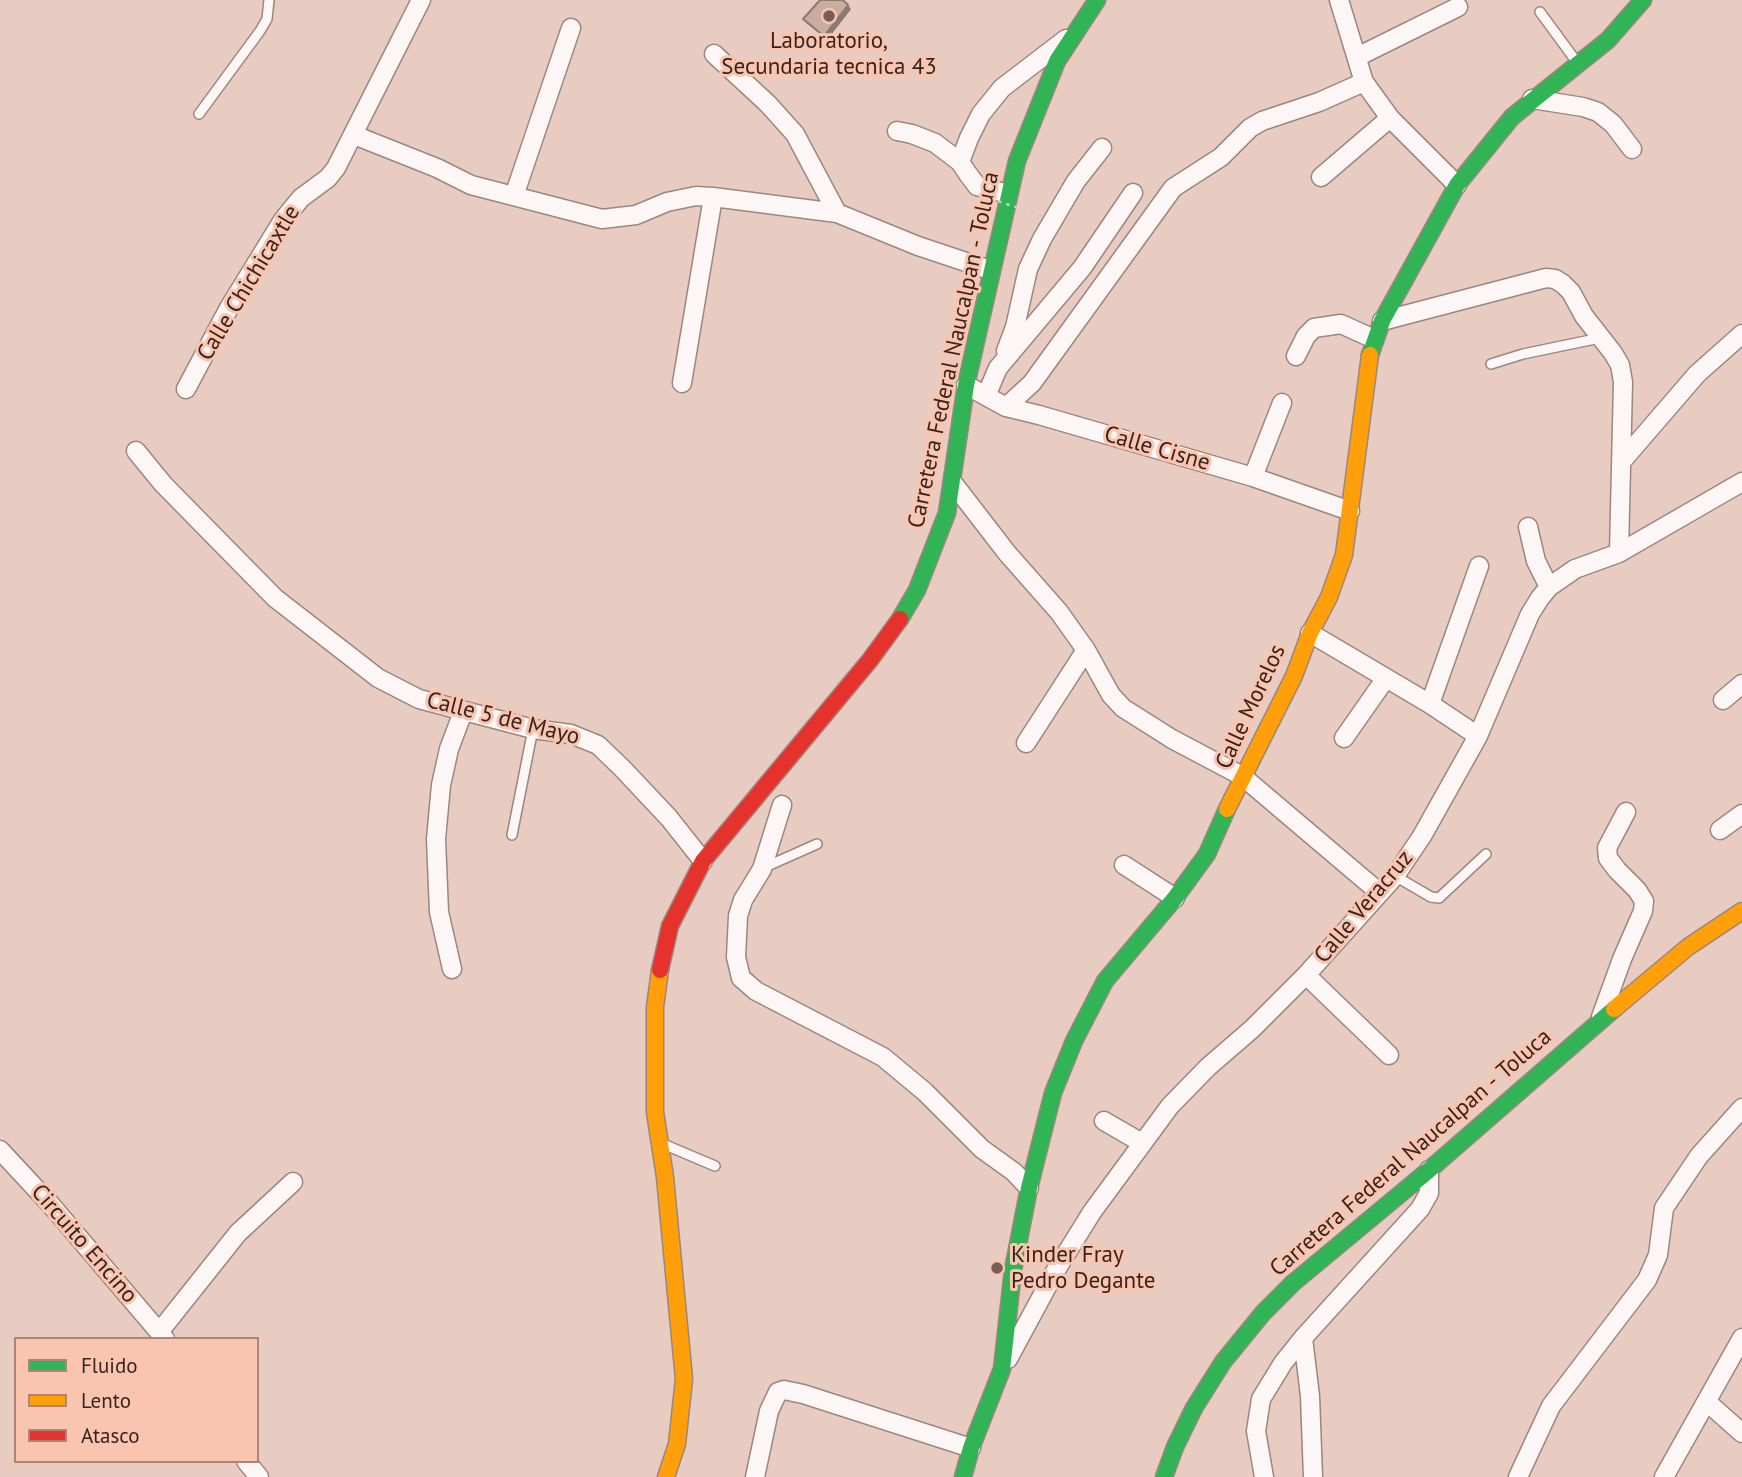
<!DOCTYPE html>
<html>
<head>
<meta charset="utf-8">
<style>
  body { margin:0 }
  #map { position:relative; width:1742px; height:1477px; overflow:hidden; background:#e9ccc1; font-family:"PT Sans",sans-serif }
  canvas { display:block }
  .legend { position:absolute; left:14px; top:1337px; width:245px; height:126px; box-sizing:border-box; background:#fac5b0; border:2px solid #ac8575; margin:0; padding:9px 12px; list-style:none; font-size:21px; color:#38241c }
  .legend li { display:flex; align-items:center; gap:14px; height:35px }
  .legend b { width:35px; border:2px solid #ac8575 }
</style>
</head>
<body>
<div id="map">
<canvas width="1742" height="1477"></canvas>
<ul class="legend">
<li><b style="height:9px;background:#30b455"></b>Fluido</li>
<li><b style="height:9px;background:#ff9f0a"></b>Lento</li>
<li><b style="height:9px;background:#e5322d"></b>Atasco</li>
</ul>
</div>
<script>
const g = document.querySelector('canvas').getContext('2d');
g.lineJoin = 'round';
function toPath(rows) {
  const path = new Path2D();
  for (const r of rows) {
    path.moveTo(r[0], r[1]);
    for (let i = 2; i < r.length; i += 2) path.lineTo(r[i], r[i + 1]);
  }
  return path;
}
function stroke(path, color, width, dash) {
  g.strokeStyle = color;
  g.lineWidth = width;
  g.lineCap = dash ? 'butt' : 'round';
  g.setLineDash(dash || []);
  g.stroke(path);
}
function fillPath(path, color) {
  g.fillStyle = color;
  g.fill(path, 'evenodd');
}
function label(font, color, halo, rows, align = 'center') {
  g.font = font + ' "PT Sans",sans-serif';
  g.lineWidth = 6;
  g.setLineDash([]);
  g.textBaseline = 'middle';
  g.strokeStyle = halo;
  g.fillStyle = color;
  for (const [text, x, y, turn = 0] of rows) {
    g.save();
    g.translate(x, y);
    g.rotate((+turn || 0) * Math.PI / 180);
    g.textAlign = isNaN(turn) ? turn : align;
    if (halo) g.strokeText(text, 0, 0);
    g.fillText(text, 0, 0);
    g.restore();
  }
}
const lane = toPath([
  [1540,12,1576,61],
  [199,114,260,31,267,19,269,0],
  [1491,364,1523,354,1600,338],
  [512,835,533,729],
  [763,868,817,844],
  [1395,876,1431,897,1439,898,1486,854],
  [663,1144,715,1166]
]);
const street = toPath([
  [1339,0,1364,82,1390,118,1457,185],
  [714,54,768,104,795,134,837,213],
  [1357,57,1458,7],
  [1532,99,1583,107,1598,112,1613,124,1632,149],
  [897,131,912,134,935,143,960,162],
  [354,135,437,168,471,185,602,219,636,215,667,202,696,196,713,197,837,213,918,246,990,270],
  [1321,177,1390,118],
  [1008,194,977,186,968,174,960,162,969,138,981,114,1002,88,1066,39],
  [514,196,571,28],
  [1382,321,1546,278,1555,279,1563,284,1571,292,1584,316,1613,353,1620,365,1623,382,1619,553],
  [1006,351,1015,327,1028,269,1042,239,1076,181,1102,148],
  [1296,356,1306,336,1314,328,1341,324,1374,339],
  [682,383,713,197],
  [966,385,1006,407,1039,415,1253,477,1350,511],
  [186,389,229,308,283,220,301,198,328,178,336,168,421,0],
  [986,396,998,368,1082,268,1133,193],
  [1006,407,1032,383,1173,188,1221,157,1250,128,1262,121,1319,102,1364,82],
  [136,451,163,484,275,598,378,678,419,699,533,729,571,734,598,745,622,768,669,818,703,861],
  [1622,461,1697,374,1742,334],
  [1253,477,1282,403],
  [953,483,1007,553,1059,612,1086,650,1111,695,1123,708,1172,739,1242,776,1380,893],
  [1528,527,1536,561,1549,587],
  [1310,633,1430,704,1478,736],
  [1723,700,1742,684],
  [1430,704,1479,566],
  [1344,738,1386,678],
  [1026,743,1086,650],
  [782,805,762,869,743,900,738,916,736,957,741,978,756,991,883,1057,925,1092,982,1149,1014,1172,1029,1188],
  [1720,830,1742,814],
  [1124,865,1175,898],
  [452,969,439,912,436,839,441,785,449,749,463,712],
  [1306,975,1389,1055],
  [1601,1017,1622,959,1643,911,1644,901,1637,890,1617,870,1608,858,1607,848,1626,812],
  [1104,1121,1142,1143],
  [0,1150,51,1205,165,1339],
  [160,1331,238,1233,293,1182],
  [1303,1338,1310,1396,1313,1477],
  [1008,1359,1056,1270,1092,1212,1170,1106,1208,1067,1252,1029,1306,975,1395,876,1422,836,1478,736,1530,614,1540,598,1549,587,1575,569,1619,553,1742,482],
  [1707,1402,1742,1433],
  [246,1461,259,1477],
  [755,1477,769,1411,778,1392,784,1390,803,1394,971,1448],
  [1264,1477,1256,1431,1261,1399,1283,1363,1303,1338,1420,1209,1429,1193,1429,1170],
  [1518,1477,1551,1406,1647,1280,1658,1255,1664,1208,1699,1156,1742,1108],
  [1664,1477,1742,1338]
]);
const fast = toPath([
  [1370,355,1382,321,1457,185,1512,117,1608,40,1643,0],
  [900,619,917,590,947,513,966,385,1017,161,1057,61,1097,0],
  [963,1477,971,1448,1002,1369,1013,1270,1029,1188,1053,1093,1074,1041,1105,981,1175,898,1207,854,1227,809],
  [1164,1477,1175,1447,1194,1408,1223,1362,1263,1313,1293,1283,1429,1170,1614,1009]
]);
const slow = toPath([
  [1227,809,1294,676,1310,633,1329,597,1344,555,1370,355],
  [660,970,655,1007,655,1112,665,1177,684,1379,677,1444,666,1477],
  [1614,1009,1688,947,1742,911]
]);
const jam = toPath([
  [660,970,670,926,703,861,870,660,900,619]
]);
stroke(lane, '#9c867e', 12);
stroke(street, '#9c867e', 21);
stroke(fast, '#9c867e', 19);
stroke(slow, '#9c867e', 19);
stroke(jam, '#9c867e', 19);
stroke(toPath([
  [968,245,980,204]
]), '#d1c9c5', 2.5, [3.5, 5]);
stroke(lane, '#fcf7f6', 9);
stroke(street, '#fcf7f6', 18);
stroke(fast, '#30b455', 16);
stroke(slow, '#ff9f0a', 16);
stroke(jam, '#e5322d', 16);
stroke(toPath([
  [982,196,1043,216]
]), '#d1c9c5', 2.5, [3.5, 5]);
fillPath(toPath([
  [851,9,827,40,806,23,803,19]
]), '#ae958a');
fillPath(toPath([
  [848,5,851,9,827,40,824,36]
]), '#8d7971');
const building = toPath([
  [820,0,843,0,848,5,824,36,803,19,820,0]
]);
fillPath(building, '#caada1');
stroke(building, '#8d7971', 2);
for (const [x, y, r, color] of [
  [829,16,7,"#765f56"],
  [997,1268,7,"#765f56"]
]) {
  const dot = new Path2D();
  dot.arc(x, y, r, 0, 2 * Math.PI);
  g.fillStyle = color;
  g.fill(dot);
  stroke(dot, '#fac5b0', 2.5);
}
label('23px', '#38241c', '#fac5b0', [
  ["Laboratorio,",829,41],
  ["Secundaria tecnica 43",829,67],
  ["Kinder Fray",1011,1255,"left"],
  ["Pedro Degante",1011,1281,"left"]
]);
label('23px', '#38241c', '#fac5b0', [
  ["Calle Chichicaxtle",249,283,-59],
  ["Carretera Federal Naucalpan - Toluca",954,350,-78],
  ["Calle Cisne",1157,449,16],
  ["Calle Morelos",1251,707,-65],
  ["Calle 5 de Mayo",503,719,14],
  ["Calle Veracruz",1364,907,-50],
  ["Carretera Federal Naucalpan - Toluca",1411,1153,-41],
  ["Circuito Encino",84,1244,49]
]);
</script>
</body>
</html>
